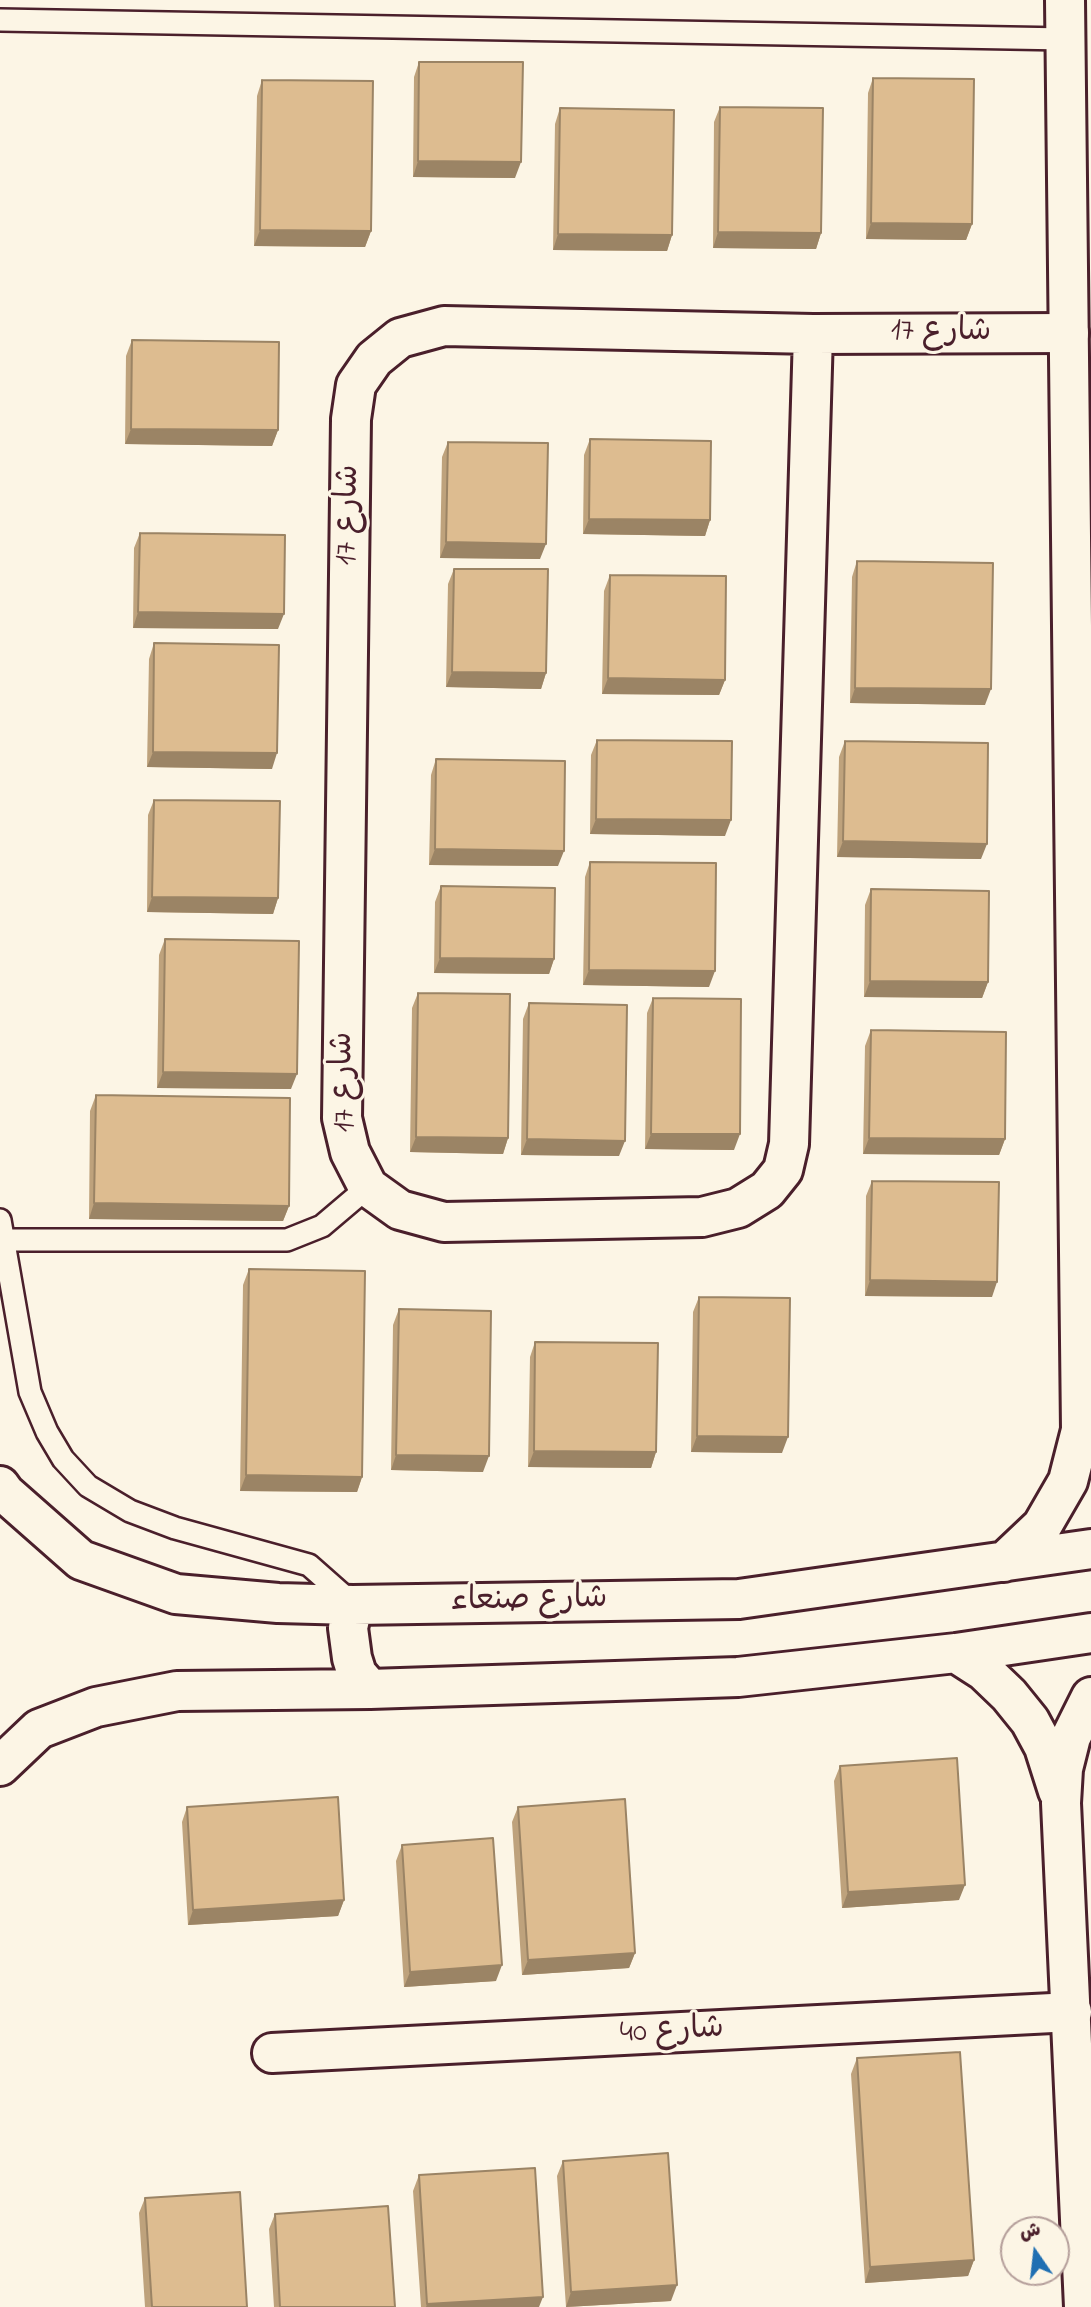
<!DOCTYPE html>
<html>
<head>
<meta charset="utf-8">
<style>
  body { margin:0 }
  #map { position:relative; width:1091px; height:2307px; overflow:hidden; background:#fcf5e5; font-family:"Indie Flower","Playpen Sans Arabic",sans-serif }
  canvas { display:block }
  .north { position:absolute; left:1000px; top:2216px; width:70px; height:70px; box-sizing:border-box; background:#fcf5e5; border:2px solid #b59f9b; border-radius:50%; rotate:346deg; font-size:19px; font-weight:700; line-height:28px; text-align:center; color:#4a1f2b }
  .north::after { content:''; display:block; margin:auto; width:24px; height:32px; background:#1f6fb2; clip-path:polygon(50% 0,100% 100%,50% 72%,0 100%) }
</style>
</head>
<body>
<div id="map">
<canvas width="1091" height="2307"></canvas>
<div class="north">ش</div>
</div>
<script>
const g = document.querySelector('canvas').getContext('2d');
g.lineJoin = 'round';
function toPath(rows) {
  const path = new Path2D();
  for (const r of rows) {
    path.moveTo(r[0], r[1]);
    for (let i = 2; i < r.length; i += 2) path.lineTo(r[i], r[i + 1]);
  }
  return path;
}
function stroke(path, color, width, dash) {
  g.strokeStyle = color;
  g.lineWidth = width;
  g.lineCap = dash ? 'butt' : 'round';
  g.setLineDash(dash || []);
  g.stroke(path);
}
function fillPath(path, color) {
  g.fillStyle = color;
  g.fill(path, 'evenodd');
}
function label(font, color, halo, rows, align = 'center') {
  g.font = font + ' "Indie Flower","Playpen Sans Arabic",sans-serif';
  g.lineWidth = 6;
  g.setLineDash([]);
  g.textBaseline = 'middle';
  g.strokeStyle = halo;
  g.fillStyle = color;
  for (const [text, x, y, turn = 0] of rows) {
    g.save();
    g.translate(x, y);
    g.rotate((+turn || 0) * Math.PI / 180);
    g.textAlign = isNaN(turn) ? turn : align;
    if (halo) g.strokeText(text, 0, 0);
    g.fillText(text, 0, 0);
    g.restore();
  }
}
const lane = toPath([
  [0,20,1066,39],
  [0,1220,30,1392,47,1432,63,1459,88,1486,130,1511,175,1528,309,1565,352,1603],
  [3,1240,287,1240,322,1226,368,1187]
]);
const street = toPath([
  [813,334,789,1144,783,1170,767,1190,738,1208,702,1217,444,1222,400,1210,368,1187,350,1152,342,1118,351,419,356,385,374,359,400,338,444,326,813,334,1069,333],
  [272,2053,1072,2012]
]);
const secondary = toPath([
  [0,1486,5,1493,81,1560,176,1594,278,1603,353,1605,739,1599,1091,1549],
  [1004,1562,1042,1526,1068,1481,1081,1430,1065,0],
  [353,1605,348,1628,352,1658,357,1674,370,1689],
  [956,1653,984,1671,1009,1695,1030,1721,1044,1747,1058,1791],
  [0,1766,39,1729,96,1707,177,1691,370,1689,738,1677,956,1653,1091,1633],
  [1084,2307,1061,1803,1063,1769,1071,1737,1091,1697]
]);
stroke(lane, '#4a1f2b', 26);
stroke(street, '#4a1f2b', 44);
stroke(secondary, '#4a1f2b', 44);
stroke(lane, '#fcf5e5', 21);
stroke(street, '#fcf5e5', 38);
stroke(secondary, '#fcf5e5', 38);
fillPath(toPath([
  [419,62,515,178,413,177,414,77],
  [873,78,972,224,966,240,866,239,868,93],
  [262,80,371,231,365,247,254,246,257,96],
  [720,107,821,233,816,249,713,248,714,122],
  [560,108,672,235,667,251,553,250,555,124],
  [132,340,278,430,272,446,125,444,126,356],
  [590,439,710,520,705,536,583,534,584,455],
  [448,442,540,559,440,558,442,457],
  [140,533,278,629,133,628,134,548],
  [857,561,985,705,850,703,852,577],
  [454,569,546,673,541,689,446,687,448,584],
  [610,575,725,680,719,695,602,694,604,591],
  [154,643,272,769,147,767,149,659],
  [597,740,725,836,590,834,591,755],
  [845,741,981,859,837,857,839,757],
  [436,759,558,866,429,865,431,775],
  [154,800,278,898,273,914,147,912,148,815],
  [590,862,709,987,583,985,585,877],
  [441,886,554,959,549,974,434,973,435,902],
  [871,889,988,982,982,998,864,997,865,905],
  [165,939,291,1089,157,1088,159,955],
  [418,993,508,1138,503,1154,410,1152,412,1008],
  [653,998,734,1150,645,1149,647,1013],
  [529,1003,619,1156,521,1155,523,1019],
  [871,1030,1005,1139,999,1155,863,1154,865,1046],
  [96,1095,289,1206,283,1221,89,1219,90,1111],
  [872,1181,992,1297,865,1296,866,1196],
  [249,1269,362,1477,357,1492,240,1491,243,1285],
  [699,1297,782,1453,691,1452,693,1312],
  [399,1309,483,1472,391,1470,393,1325],
  [535,1342,656,1452,651,1468,528,1467,530,1357],
  [840,1766,959,1900,842,1908,834,1781],
  [187,1807,344,1900,338,1916,188,1925,182,1822],
  [518,1807,635,1953,629,1968,522,1975,512,1822],
  [402,1845,496,1981,404,1987,396,1861],
  [857,2058,974,2260,968,2276,865,2283,851,2074],
  [563,2161,671,2301,566,2307,557,2176],
  [419,2175,539,2307,421,2307,413,2191],
  [145,2198,247,2307,145,2307,139,2213],
  [275,2214,395,2307,274,2307,269,2229]
]), '#bea27c');
fillPath(toPath([
  [418,161,521,162,515,178,413,177],
  [871,223,972,224,966,240,866,239],
  [260,230,371,231,365,247,254,246],
  [718,232,821,233,816,249,713,248],
  [558,234,672,235,667,251,553,250],
  [131,429,278,430,272,446,125,444],
  [589,519,710,520,705,536,583,534],
  [446,542,546,544,540,559,440,558],
  [138,612,284,614,278,629,133,628],
  [452,672,546,673,541,689,446,687],
  [608,678,725,680,719,695,602,694],
  [855,688,991,689,985,705,850,703],
  [153,752,277,753,272,769,147,767],
  [596,819,731,820,725,836,590,834],
  [843,841,987,844,981,859,837,857],
  [435,849,564,851,558,866,429,865],
  [152,897,278,898,273,914,147,912],
  [440,958,554,959,549,974,434,973],
  [589,970,715,971,709,987,583,985],
  [870,981,988,982,982,998,864,997],
  [163,1072,297,1074,291,1089,157,1088],
  [651,1134,740,1134,734,1150,645,1149],
  [416,1137,508,1138,503,1154,410,1152],
  [869,1138,1005,1139,999,1155,863,1154],
  [527,1139,625,1141,619,1156,521,1155],
  [94,1203,289,1206,283,1221,89,1219],
  [870,1280,997,1282,992,1297,865,1296],
  [697,1436,788,1437,782,1453,691,1452],
  [534,1451,656,1452,651,1468,528,1467],
  [396,1455,489,1456,483,1472,391,1470],
  [246,1475,362,1477,357,1492,240,1491],
  [965,1885,959,1900,842,1908,848,1892],
  [344,1900,338,1916,188,1925,193,1910],
  [635,1953,629,1968,522,1975,528,1960],
  [502,1965,496,1981,404,1987,410,1972],
  [974,2260,968,2276,865,2283,870,2267],
  [677,2285,671,2301,566,2307,571,2292],
  [543,2297,539,2307,426,2307,427,2304]
]), '#9b8465');
const building = toPath([
  [419,62,523,62,521,162,418,161,419,62],
  [873,78,974,79,972,224,871,223,873,78],
  [262,80,373,81,371,231,260,230,262,80],
  [720,107,823,108,821,233,718,232,720,107],
  [560,108,674,110,672,235,558,234,560,108],
  [132,340,279,342,278,430,131,429,132,340],
  [590,439,711,441,710,520,589,519,590,439],
  [448,442,548,443,546,544,446,542,448,442],
  [140,533,285,535,284,614,138,612,140,533],
  [857,561,993,563,991,689,855,688,857,561],
  [454,569,548,569,546,673,452,672,454,569],
  [610,575,726,576,725,680,608,678,610,575],
  [154,643,279,645,277,753,153,752,154,643],
  [597,740,732,741,731,820,596,819,597,740],
  [845,741,988,743,987,844,843,841,845,741],
  [436,759,565,761,564,851,435,849,436,759],
  [154,800,280,801,278,898,152,897,154,800],
  [590,862,716,863,715,971,589,970,590,862],
  [441,886,555,888,554,959,440,958,441,886],
  [871,889,989,891,988,982,870,981,871,889],
  [165,939,299,941,297,1074,163,1072,165,939],
  [418,993,510,994,508,1138,416,1137,418,993],
  [653,998,741,999,740,1134,651,1134,653,998],
  [529,1003,627,1005,625,1141,527,1139,529,1003],
  [871,1030,1006,1032,1005,1139,869,1138,871,1030],
  [96,1095,290,1098,289,1206,94,1203,96,1095],
  [872,1181,999,1182,997,1282,870,1280,872,1181],
  [249,1269,365,1271,362,1477,246,1475,249,1269],
  [699,1297,790,1298,788,1437,697,1436,699,1297],
  [399,1309,491,1311,489,1456,396,1455,399,1309],
  [535,1342,658,1343,656,1452,534,1451,535,1342],
  [957,1758,965,1885,848,1892,840,1766,957,1758],
  [338,1797,344,1900,193,1910,187,1807,338,1797],
  [625,1799,635,1953,528,1960,518,1807,625,1799],
  [493,1838,502,1965,410,1972,402,1845,493,1838],
  [960,2052,974,2260,870,2267,857,2058,960,2052],
  [668,2153,677,2285,571,2292,563,2161,668,2153],
  [535,2168,543,2297,427,2304,419,2175,535,2168],
  [240,2192,247,2307,152,2307,145,2198,240,2192],
  [388,2206,395,2307,280,2307,275,2214,388,2206]
]);
fillPath(building, '#ddbc90');
stroke(building, '#9b8465', 2);
label('32px', '#4a1f2b', '#fcf5e5', [
  ["شارع 17",941,334],
  ["شارع 17",350,515,-89],
  ["شارع 17",346,1082,-92],
  ["شارع صنعاء",529,1602,-1],
  ["شارع 40",672,2033,-3]
]);
</script>
</body>
</html>
